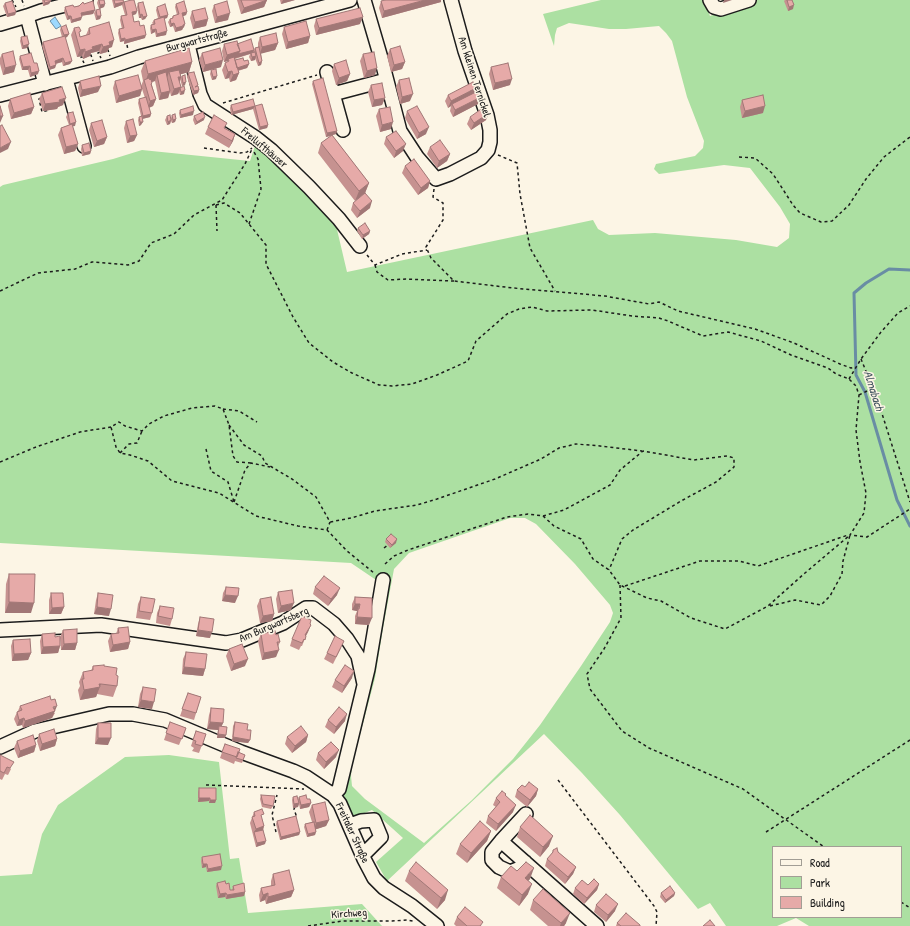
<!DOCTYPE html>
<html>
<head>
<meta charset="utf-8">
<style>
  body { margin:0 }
  #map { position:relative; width:910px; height:926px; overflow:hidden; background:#fcf5e5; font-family:"Patrick Hand",sans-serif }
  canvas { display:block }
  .legend { position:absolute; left:772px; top:846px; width:130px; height:72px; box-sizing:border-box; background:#fcf5e5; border:1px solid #a29e95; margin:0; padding:5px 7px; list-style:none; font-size:12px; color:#1c1c1c }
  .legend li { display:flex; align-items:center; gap:8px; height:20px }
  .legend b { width:20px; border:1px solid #a29e95 }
</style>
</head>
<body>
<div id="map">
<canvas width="910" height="926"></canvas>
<ul class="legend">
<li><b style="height:5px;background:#fcf5e5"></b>Road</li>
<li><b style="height:11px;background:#ace0a2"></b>Park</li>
<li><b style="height:11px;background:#e6aaa8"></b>Building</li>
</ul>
</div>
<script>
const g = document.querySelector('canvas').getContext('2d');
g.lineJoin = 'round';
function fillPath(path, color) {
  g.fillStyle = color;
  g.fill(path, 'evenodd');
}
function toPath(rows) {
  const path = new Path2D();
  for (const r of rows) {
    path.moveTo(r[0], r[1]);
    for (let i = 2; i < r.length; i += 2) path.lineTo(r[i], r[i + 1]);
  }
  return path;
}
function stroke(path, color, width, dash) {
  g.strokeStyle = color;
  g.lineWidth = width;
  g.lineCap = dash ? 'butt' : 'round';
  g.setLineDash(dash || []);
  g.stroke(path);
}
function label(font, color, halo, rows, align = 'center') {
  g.font = font + ' "Patrick Hand",sans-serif';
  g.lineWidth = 3;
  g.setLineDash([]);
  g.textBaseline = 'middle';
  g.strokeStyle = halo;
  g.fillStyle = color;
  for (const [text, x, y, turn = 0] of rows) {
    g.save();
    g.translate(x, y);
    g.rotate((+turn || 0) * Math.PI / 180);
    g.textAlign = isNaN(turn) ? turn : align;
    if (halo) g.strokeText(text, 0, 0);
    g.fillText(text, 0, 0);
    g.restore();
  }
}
fillPath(toPath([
  [601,0,704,0,710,16,756,0,910,0,910,926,809,926,796,918,777,926,726,926,710,903,698,909,620,815,582,773,544,734,387,881,376,862,403,838,372,810,352,818,343,793,385,586,351,563,0,543,0,187,3,185,113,159,142,150,250,161,256,143,335,221,347,272,593,220,598,229,609,235,655,233,736,240,777,247,789,238,790,224,780,207,750,168,724,165,659,174,654,169,656,164,695,156,703,148,704,141,687,97,672,41,666,33,659,26,626,29,609,29,569,23,557,28,555,35,554,46,543,14],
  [510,518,525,518,536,524,575,564,610,605,613,613,610,622,581,666,540,725,513,759,472,800,424,843,365,799,352,786,351,776,352,765,375,678,383,628,394,569,409,553],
  [773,847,901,847,901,917,773,917],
  [169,755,219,762,230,859,239,858,248,913,362,904,382,926,0,926,0,876,32,874,42,834,58,805,125,757]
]), '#ace0a2');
const water = toPath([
  [55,17,61,26,56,29,50,21,55,17]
]);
fillPath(water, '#9dd9fe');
stroke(water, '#698da4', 1);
stroke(toPath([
  [910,270,889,269,866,283,854,293,856,375,865,392,897,500,910,526]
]), '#698da4', 3);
const minor = toPath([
  [364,0,381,58,400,131,417,157,436,179,450,174,481,158,488,150,490,142,490,130,487,115,465,51,451,0],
  [710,0,714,7,721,9,749,0],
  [27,16,45,84],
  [0,24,27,16,41,11,86,0],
  [188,45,200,94,205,105,256,138,271,150,309,187,339,219,360,246],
  [327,72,343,130],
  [66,79,84,146],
  [333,94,386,80],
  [0,95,110,67,139,57,350,0],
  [0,630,101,625,226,643,242,640,283,623,306,608,313,608,334,624,347,639,358,656,364,684],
  [0,747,35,731,109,714,133,714,165,720,241,752,293,771,306,777,333,795,340,804,364,859,374,878,384,888,412,906,437,926],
  [333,795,339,789,368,669,383,580],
  [526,814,501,841,597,926],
  [350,825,361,821,374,820,381,837,366,852,362,854],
  [501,841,492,852,492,860,499,867,510,872,520,868,525,862]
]);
stroke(minor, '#1c1c1c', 16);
stroke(toPath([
  [12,0,16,7],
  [22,0,24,6],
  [127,45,128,50],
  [107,50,108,50,110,56],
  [100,52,98,53,101,58],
  [90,55,91,55,93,61],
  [83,57,81,57,84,63],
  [41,98,39,99,42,112,49,110],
  [223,103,317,75],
  [204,148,240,153,247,152,252,148],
  [498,155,517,163,520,194,530,248,555,291],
  [739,157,755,158,773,174,793,205,800,213,821,222,832,221,849,205,866,179,884,157,910,137],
  [434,189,433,197,443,203,443,220,426,247,431,258,454,281,513,288,605,296,649,304,659,302,678,311,755,329,794,343,840,364,851,368,855,367],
  [216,205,224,203,240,213,266,245,266,264,293,317,309,343,333,362,352,373,379,385,392,386,412,384,437,375,468,361,476,341,507,314,519,309,532,307,547,311,592,310,632,316,659,318,668,321,703,336,728,332,761,341,791,355,828,368,836,374,849,379,856,386,859,395,856,430,860,462,866,493,864,513,850,535,867,537,910,509],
  [216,205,217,231],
  [249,224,261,189,258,159,254,152],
  [367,255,375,265,402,254,427,250],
  [375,265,377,272,388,280,406,279,454,281],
  [0,291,38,273,75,269,92,262,128,265,139,261,151,243,174,234,194,215,222,200,245,164,252,149],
  [861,359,878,401,910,502],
  [849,379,861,359,881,332,898,313,910,306],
  [859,395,873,388],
  [223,409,239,411,257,422],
  [229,425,244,445,262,456,265,463,292,479,316,497,330,522,351,518,375,511,417,505,437,499,495,479,541,459,559,448,576,444,600,446,642,451],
  [206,449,211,471,228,482,234,502],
  [120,453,129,444,137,443,142,431],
  [0,462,36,447,80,432,111,427],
  [251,463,237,462,233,456,229,425,223,409,215,406,192,408,164,416,149,424,142,431,125,426,119,422,111,427,116,447,120,453,130,455,148,461,172,481,219,493,256,516,298,526,327,530,347,551,374,573],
  [234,502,245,470,251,463,270,467],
  [543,516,554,526,581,539,593,559,609,570,620,585,647,598,661,601,691,618,725,629,768,606,805,573,850,535],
  [327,530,330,522],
  [384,548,388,545],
  [385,564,394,556,408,550,507,517,528,514,543,516,564,510,610,485,620,470,643,451,694,460,727,456,734,458,734,467,716,482,681,501,633,530,622,539,609,570],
  [620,585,621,618,604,649,587,674,590,689,622,731,649,748,743,789,824,847],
  [625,586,700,561,739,561,758,566,848,535],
  [770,606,795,600,821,605,830,596,842,574,843,561,850,535],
  [558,780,654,906,657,912,656,926],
  [206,785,304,789],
  [295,807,294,809,297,818],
  [276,832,272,815,277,795],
  [766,832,910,740],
  [901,902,910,908],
  [308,926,343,921,392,921,407,920,413,921]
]), '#1c1c1c', 1.5, [3, 3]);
stroke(minor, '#fcf5e5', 13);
fillPath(toPath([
  [42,0,50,0,49,4,43,6],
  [98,0,104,0,105,4,104,7,99,9,97,3],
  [112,0,123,0,124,2,122,5,114,8],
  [237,0,267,0,264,7,241,14],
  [280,0,295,0,281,4],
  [785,0,792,0,793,9,788,11,784,1],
  [381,1,441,2,382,18,379,8],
  [124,2,137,11,136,14,133,15,134,22,140,26,145,38,124,44,124,41,120,42,118,33,119,29,122,29,120,20,121,16,125,15,122,5],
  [5,3,16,12,15,15,7,17,3,6],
  [138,3,147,16,145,19,142,20,141,18,139,18,137,7],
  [84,4,95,10,93,14,81,16,81,20,71,23,70,19,67,20,64,11,65,7,74,7],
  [176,4,187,12,186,15,183,16,185,24,184,27,183,28,182,30,175,32,173,26,170,27,168,22,170,19,172,18,173,16,177,15,175,7],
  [214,5,228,20,215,23,212,11],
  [157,7,168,15,167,18,164,19,166,35,156,37,155,32,151,34,150,28,151,25,153,24,152,23,154,20,158,18,156,10],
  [96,10,101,16,100,19,96,20,94,13],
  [192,11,208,19,206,26,193,29,190,18],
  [316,19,360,24,316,35,314,26],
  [61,27,69,34,67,37,65,38,72,61,70,64,63,66,62,62,56,64,55,68,49,70,42,46,43,42,62,37,60,30],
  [284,27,310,36,308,43,286,49,282,34],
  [74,28,80,35,80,37,86,35,89,28,112,47,109,48,107,52,100,54,99,51,91,53,90,56,83,59,82,56,77,57,71,35],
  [21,37,29,44,27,48,22,49,20,41],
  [260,37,278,43,275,50,261,53,262,61,261,65,258,66,255,58,255,60,251,61,249,57,250,54,235,59,235,60,244,61,249,64,247,68,238,71,239,73,236,80,230,82,229,78,225,79,222,70,225,63,227,62,228,61,224,62,222,51,224,44,237,44,254,50,253,52,255,48,258,47,258,43],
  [390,49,405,62,402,69,391,72,387,56],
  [202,53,221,67,203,72,199,60],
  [2,54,14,72,3,75,0,64,0,58],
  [363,54,375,75,364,78,360,61],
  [20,56,34,63,38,74,30,77,28,70,22,70,19,59],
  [145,61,192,62,189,72,181,74,181,77,179,82,181,87,184,94,180,95,179,92,178,94,171,96,170,92,168,98,159,100,155,81,152,82,152,85,156,99,153,106,149,108,151,114,150,117,142,119,141,125,139,126,138,120,139,117,141,116,138,103,139,99,145,98,142,89,140,96,116,103,113,88,115,81,141,86,143,81,141,71],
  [334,64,350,74,347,81,336,85,332,71],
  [491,67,510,85,493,90,489,74],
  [211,70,216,79,212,80,210,74],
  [188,73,198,85,197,86,199,90,198,93,193,95,187,77],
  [182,76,185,85,182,86,180,79],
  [399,80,410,101,400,104,396,87],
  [80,81,98,92,80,97,78,88],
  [313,81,337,131,336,134,332,135,369,183,365,193,355,201,318,153,321,143,331,136,326,137,312,84],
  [371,85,385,98,382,105,372,107,368,92],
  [42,93,63,105,58,107,57,109,43,111,39,99],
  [474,93,478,104,453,117,450,111,451,106,448,108,445,101,448,95],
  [10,99,34,107,31,114,11,119,8,106],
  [742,100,763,113,742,118,740,107],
  [231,105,255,106,268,125,267,128,259,130,253,109,231,115,230,108],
  [379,109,391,129,380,132,376,116],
  [180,110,193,115,180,118,179,113],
  [407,111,426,134,417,139,405,118],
  [68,113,75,126,72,126,78,144,75,151,64,154,58,135,61,128,69,125,66,117],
  [172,115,176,119,175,122,172,123,171,121,170,124,167,125,165,120,167,116,171,118],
  [194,116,204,120,195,125,193,120],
  [470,117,486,120,471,130,467,124],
  [126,121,137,135,134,141,127,143,124,128],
  [91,123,107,137,104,144,94,147,89,130],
  [208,127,225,128,235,134,233,141,229,148,205,134],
  [386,137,403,151,394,158,384,144],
  [82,145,91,151,90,154,82,156,81,149],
  [430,147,450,154,447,161,437,168,427,154],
  [405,166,430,181,428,188,418,195,402,173],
  [353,203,370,208,357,218,351,210],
  [358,228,370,231,369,234,362,239,357,231],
  [386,539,396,543,390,548,385,542],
  [9,574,31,613,5,613,6,584],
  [226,587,235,603,222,601,223,593],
  [315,587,337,595,328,606,313,594],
  [278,592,291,610,278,613,276,599],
  [51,593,64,607,61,614,49,614,49,600],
  [98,593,109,616,94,614,96,600],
  [141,597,152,613,150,620,136,618,138,604],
  [355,597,372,598,369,625,355,624,355,616,357,611,352,610,352,604],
  [260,599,274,614,272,621,260,623,257,606],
  [160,606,172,619,170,626,156,623,157,613],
  [200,617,210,638,196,636,198,624],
  [310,624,308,632,306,636,302,646,301,646,299,650,290,646,292,639],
  [118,628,130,642,128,649,110,652,108,641,111,634,116,634],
  [63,630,77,643,75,650,61,650,60,637],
  [42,634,55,637,60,646,58,653,41,654,40,641],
  [261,634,276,635,280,642,278,647,276,657,262,660,258,641],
  [13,640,31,653,28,660,12,661,11,646],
  [341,648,333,664,324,659,327,653],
  [229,649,245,666,231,671,226,656],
  [186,652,205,669,203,676,182,674,183,659],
  [93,666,104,666,116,675,117,686,113,697,97,694,96,697,80,700,78,690,80,686,79,682,83,672,91,671],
  [352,678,342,693,332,687,335,680],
  [143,687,152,709,138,707,140,694],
  [188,693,201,697,194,720,180,716],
  [20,706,55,713,52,718,23,728,22,725,17,726,14,719,17,712,18,711],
  [211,708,223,723,221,727,225,738,217,738,218,730,207,729,209,715],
  [328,720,345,721,334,734,325,727],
  [170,722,186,728,179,745,164,740],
  [235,722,247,730,250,740,248,743,232,741,233,726],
  [98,723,108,745,95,744,96,729],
  [196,731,206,734,199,753,192,751,194,748,191,746],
  [39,734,57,739,55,746,40,751,37,741],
  [308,735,306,742,292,753,285,744,287,737],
  [17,741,36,745,34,752,18,758,14,748],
  [225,744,238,752,245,755,242,763,235,761,234,764,220,758],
  [318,753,336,757,324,769,316,760],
  [0,755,11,769,8,775,5,774,2,780,0,779],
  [525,787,538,789,536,796,527,807,515,797,517,790],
  [199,788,216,800,215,803,209,803,209,801,198,802,198,792],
  [506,794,505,795,513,812,496,831,486,823,488,816,496,807,493,805,496,798],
  [261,795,273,806,271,809,262,807,260,799],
  [293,797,298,799,299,797,307,799,311,803,309,807,300,809,299,804,298,807,293,808,292,800],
  [312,805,329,820,326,826,316,829,315,835,307,837,304,827,305,824,312,822,309,812],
  [254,812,262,819,264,826,263,830,265,844,256,847,250,823],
  [277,821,300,832,299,835,280,840,276,824],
  [520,827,549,846,540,857,517,837],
  [491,831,487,841,467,863,456,854,460,844],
  [553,850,558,852,576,867,573,874,565,884,545,866,547,859,552,854],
  [202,857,221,870,207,872,206,867,202,868,201,861],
  [409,871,445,900,437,909,405,881],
  [517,871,530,879,528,880,528,894,519,906,497,888,501,877],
  [273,874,294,890,291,897,266,904,265,900,260,902,259,895,261,888,271,886,271,881],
  [217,883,226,884,230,890,232,890,233,886,245,892,244,896,226,899,225,897,218,898,216,886],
  [599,884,597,890,584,904,573,894,575,888],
  [661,893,675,893,674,896,665,903,660,897],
  [533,900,566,923,564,926,548,926,530,910],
  [596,905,615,911,606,922,594,912],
  [457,917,482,926,456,926,454,924],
  [617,923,640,925,640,926,616,926]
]), '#c69290');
fillPath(toPath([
  [267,0,264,7,241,14,244,8],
  [283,0,295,0,281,4],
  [425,0,441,0,441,2,382,18,384,11],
  [724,0,732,0,723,3],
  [51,1,49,4,43,6,45,3],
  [124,2,122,5,114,8,115,4],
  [105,4,104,7,99,9,100,5],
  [794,5,793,9,788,11,789,7],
  [95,10,93,14,79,16,81,13],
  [137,11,136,14,131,16,132,12],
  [16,12,15,15,7,17,8,14],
  [187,12,186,15,181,17,182,13],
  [230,13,228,20,215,23,217,17],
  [142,14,141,18,139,18,140,15],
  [168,15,167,18,159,20,160,17],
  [68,16,71,16,70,19,67,20],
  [97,16,101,16,100,19,96,20],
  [147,16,145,19,142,20,143,17],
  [82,17,81,20,71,23,72,20],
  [363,17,360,24,316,35,319,28],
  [208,19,206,26,193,29,195,22],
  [174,23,173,26,170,27,171,24],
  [185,24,184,27,183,28,182,30,175,32,176,28],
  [156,29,155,32,151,34,152,30],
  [167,31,166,35,156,37,157,34],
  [69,34,67,37,62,39,64,35],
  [146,35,145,38,124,44,125,40],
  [310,36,308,43,286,49,288,42],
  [125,38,124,41,120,42,121,39],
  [114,40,112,47,109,48,107,52,100,54,103,47,109,42],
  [278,43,275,50,260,54,262,47],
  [29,44,27,48,22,49,23,46],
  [102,44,99,51,91,53,90,56,83,59,85,52,92,47],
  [85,49,82,56,77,57,80,50],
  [254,50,253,53,229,60,228,59,228,61,224,62,227,55,240,51],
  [256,56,255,60,251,61,252,57],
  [63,58,62,62,54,64,55,61],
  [223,60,221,67,203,72,205,65],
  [72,61,70,64,63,66,65,63],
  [262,61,261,65,258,66,259,63],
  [192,62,189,72,171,77,169,72,167,78,157,75,155,81,145,84,145,83,148,74],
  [405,62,402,69,391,72,394,65],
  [249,64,247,68,236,71,237,68],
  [16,65,14,72,3,75,5,68],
  [56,65,55,68,49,70,50,67],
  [30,66,28,70,22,70,23,67],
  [377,68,375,75,364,78,367,71],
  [39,71,38,74,30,77,31,73],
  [232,71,229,78,225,79,228,72],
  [239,73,236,80,230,82,233,75],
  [350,74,347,81,336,85,339,78],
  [217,76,216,79,212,80,213,77],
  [178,77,181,77,179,84],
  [512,79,510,85,493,90,495,83],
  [186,82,185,85,182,86,183,83],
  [101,86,98,92,80,97,82,90],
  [181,87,178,94,171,96,174,89],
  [476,88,474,95,452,104,451,106,448,108,451,101],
  [142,89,140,96,116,103,119,96],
  [185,90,184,94,180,95,181,92],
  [199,90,198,93,193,95,194,91],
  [170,91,168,98,159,100,161,93],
  [413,94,410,101,400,104,402,97],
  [481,97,478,104,453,117,455,110],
  [66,98,63,105,58,107,57,109,43,111,45,104],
  [385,98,382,105,372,107,374,100],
  [156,99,153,106,148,108,150,101],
  [255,106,253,109,231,115,233,112],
  [765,106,763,113,742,118,745,111],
  [34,107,31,114,11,119,14,113],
  [194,111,193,115,180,118,181,115],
  [489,113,486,120,471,130,474,123],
  [151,114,150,117,142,119,143,116],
  [0,116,3,116,0,123],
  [205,117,204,120,195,125,197,122],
  [176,119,175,122,172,123,173,120],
  [171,120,170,124,167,125,168,122],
  [76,122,75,126,69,127,70,124],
  [140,122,143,122,141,125,139,126],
  [393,122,391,129,380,132,382,125],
  [268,125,267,128,259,130,260,127],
  [429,127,426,134,417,139,419,133],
  [337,131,336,134,326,137,327,133],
  [235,134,233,141,229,148],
  [137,135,134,141,127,143,130,136],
  [107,137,104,144,94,147,97,141],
  [11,142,8,149,0,153,0,148],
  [78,144,75,151,64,154,66,147],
  [406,144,403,151,394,158,396,151],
  [91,151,90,154,82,156,84,153],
  [450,154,447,161,437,168,439,161],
  [430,181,428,188,418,195,421,188],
  [369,183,365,193,355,201,359,191],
  [372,201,370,208,357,218,360,211],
  [370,231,369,234,362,239,363,235],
  [397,539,396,543,390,548,392,545],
  [340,588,337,595,328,606,331,599],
  [225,595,238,596,235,603,222,601],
  [9,602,34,603,31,613,5,613],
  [294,603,291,610,278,613,281,606],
  [355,604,360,604,357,611,352,610],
  [64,607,61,614,49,614,52,608],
  [97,607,111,609,109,616,94,614],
  [274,614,272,621,260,623,263,616],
  [357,617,372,618,369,625,355,624],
  [311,625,308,632,304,639,305,635],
  [198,630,212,632,210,638,196,636],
  [130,642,128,649,110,652,113,645],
  [77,643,75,650,61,650,64,644],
  [60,646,58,653,41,654,43,647],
  [279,650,276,657,262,660,264,653],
  [31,653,28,660,12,661,14,654],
  [248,659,245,666,231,671,234,664],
  [184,667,205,669,203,676,182,674],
  [354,671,352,678,342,693,344,686],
  [99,684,101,684,96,697,80,700,84,690],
  [141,700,154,702,152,709,138,707],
  [57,706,52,718,23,728,25,721],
  [347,714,345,721,334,734,336,727],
  [24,718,22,725,17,726,19,720],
  [210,722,223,723,220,730,219,726,218,730,207,729],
  [218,734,226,735,225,738,217,738],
  [308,735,306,742,292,753,295,746],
  [233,737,250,740,248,743,232,741],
  [98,738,111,738,108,745,95,744],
  [57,739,55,746,40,751,42,744],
  [36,745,34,752,18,758,20,751],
  [339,750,336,757,324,769,326,762],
  [538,789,536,796,527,807,530,800],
  [199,798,210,798,209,801,198,802],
  [210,800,216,800,215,803,209,803],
  [299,803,298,807,293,808,294,804],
  [311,803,309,807,300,809,301,805],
  [516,805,513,812,496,831,498,824],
  [329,820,326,826,314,830,316,823],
  [264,826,262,833,254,832,256,829],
  [491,831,487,841,467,863,471,853],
  [300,832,299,835,280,840,281,837],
  [316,832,315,835,307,837,308,834],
  [553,836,549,846,540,857,543,847],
  [266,841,265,844,256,847,257,843],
  [203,864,207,864,206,867,202,868],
  [222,866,221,870,207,872,208,869],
  [576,867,573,874,565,884,568,877],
  [534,868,530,879,522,888,525,878],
  [532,884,528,894,519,906,522,895],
  [599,884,597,890,584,904,587,898],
  [294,890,291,897,266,904,268,897],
  [448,890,445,900,437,909,441,898],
  [245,892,244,896,226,899,227,895],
  [226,893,225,897,218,898,220,894],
  [268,893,265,900,260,902,263,895],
  [675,893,674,896,665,903,666,900],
  [618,904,615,911,606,922,608,915],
  [570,913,566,923,564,926,560,926,561,923]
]), '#a17776');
const building = toPath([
  [44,0,50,0,51,1,45,3,44,0],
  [99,0,104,0,105,4,100,5,99,0],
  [114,0,123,0,124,2,115,4,114,0],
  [131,0,134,0,137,11,132,12,134,22,139,21,140,26,144,25,146,35,125,40,125,38,121,39,119,29,124,28,121,16,127,15,124,2,131,0],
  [241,0,267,0,244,8,241,0],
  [385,0,425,0,384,11,381,1,385,0],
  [787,0,792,0,794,5,789,7,787,0],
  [12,1,16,12,8,14,5,3,12,1],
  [93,1,95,10,81,13,82,17,72,20,71,16,68,16,65,7,73,5,74,7,79,6,83,2,84,4,93,1],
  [184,1,187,12,182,13,185,24,183,25,183,26,176,28,174,23,171,24,170,19,173,18,173,16,179,14,176,4,184,1],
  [227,1,230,13,217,17,214,5,227,1],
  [143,2,147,16,143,17,142,14,140,15,138,3,143,2],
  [165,4,168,15,160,17,157,7,165,4],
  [205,8,208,19,195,22,192,11,205,8],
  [360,8,363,17,319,28,316,19,360,8],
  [100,9,101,16,97,16,96,10,100,9],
  [164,17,167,31,157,34,156,29,152,30,151,25,155,24,154,20,164,17],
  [306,21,310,36,288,42,284,27,306,21],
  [109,22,114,40,109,42,110,45,103,47,102,44,92,47,93,49,85,52,85,49,80,50,74,28,79,27,81,31,79,32,80,37,90,34,89,28,109,22],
  [66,25,69,34,64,35,61,27,66,25],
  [276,33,278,43,262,47,260,37,276,33],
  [27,36,29,44,23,46,21,37,27,36],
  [65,36,72,61,65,63,63,58,55,61,56,65,50,67,43,42,65,36],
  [251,39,254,50,238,54,240,51,237,44,251,39],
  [237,41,240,51,227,55,224,44,237,41],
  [400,46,405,62,394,65,390,49,400,46],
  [259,47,262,61,259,63,255,48,259,47],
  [189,48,192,62,148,74,145,61,189,48],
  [220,48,223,60,205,65,202,53,220,48],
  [13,51,16,65,5,68,2,54,13,51],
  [255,52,256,56,252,57,251,53,255,52],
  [374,52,377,68,367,71,363,54,374,52],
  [31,53,34,63,37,63,39,71,31,73,30,66,23,67,20,56,31,53],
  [234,57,239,73,233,75,232,71,228,72,225,63,229,61,228,59,234,57],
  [243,58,244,61,248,60,249,64,237,68,235,60,243,58],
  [346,60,350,74,339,78,334,64,346,60],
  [508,63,512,79,495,83,491,67,508,63],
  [216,69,217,76,213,77,211,70,216,69],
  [179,70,181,77,178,77,181,87,174,89,169,72,179,70],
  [166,72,170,91,161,93,157,75,166,72],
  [194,72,198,85,195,87,198,86,199,90,194,91,188,73,194,72],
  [138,75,142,89,119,96,115,81,138,75],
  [185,75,186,82,183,83,182,76,185,75],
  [99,76,101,86,82,90,80,81,99,76],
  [149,78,150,80,151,79,152,83,151,84,156,99,150,101,144,80,149,78],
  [323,78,337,131,327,133,313,81,323,78],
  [409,78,413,94,402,97,399,80,409,78],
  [473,82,476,88,451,101,448,95,473,82],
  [382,83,385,98,374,100,371,85,382,83],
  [184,86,185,90,181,92,180,88,184,86],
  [62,87,66,98,59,100,60,102,45,104,42,93,62,87],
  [478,91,481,97,455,110,452,104,478,91],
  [30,93,34,107,14,113,10,99,30,93],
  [763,95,765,106,745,111,742,100,763,95],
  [146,97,151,114,143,116,139,99,146,97],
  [253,99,255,106,262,104,268,125,260,127,255,106,233,112,231,105,253,99],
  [0,106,3,116,0,116,0,106],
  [193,106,194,111,181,115,180,110,193,106],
  [417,106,429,127,419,133,407,111,417,106],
  [390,107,393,122,382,125,379,109,390,107],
  [484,107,489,113,474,123,470,117,484,107],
  [73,112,76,122,70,124,68,113,73,112],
  [203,112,205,117,197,122,194,116,203,112],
  [175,114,176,119,173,120,172,115,175,114],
  [170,115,171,120,168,122,167,116,170,115],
  [214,115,227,123,224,128,235,134,232,141,208,127,214,115],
  [142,116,143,122,140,122,139,117,142,116],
  [133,119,137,135,130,136,126,121,133,119],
  [102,120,107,137,97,141,91,123,102,120],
  [72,124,78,144,66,147,61,128,72,124],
  [2,125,11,142,0,148,0,126,2,125],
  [396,131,406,144,396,151,386,137,396,131],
  [332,135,369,183,359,191,321,143,332,135],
  [440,140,450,154,439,161,430,147,440,140],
  [89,143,91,151,84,153,82,145,89,143],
  [414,159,430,181,421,188,405,166,414,159],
  [365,193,372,201,360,211,353,203,365,193],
  [365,223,370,231,363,235,358,228,365,223],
  [391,534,397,539,392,545,386,539,391,534],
  [9,574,35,574,34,603,9,602,9,574],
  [324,576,340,588,331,599,315,587,324,576],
  [226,587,239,588,238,596,225,595,226,587],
  [292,590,294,603,281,606,278,592,292,590],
  [51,593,63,593,64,607,52,608,51,593],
  [98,593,113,595,111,609,97,607,98,593],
  [141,597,155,599,152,613,139,611,141,597],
  [271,597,274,614,263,616,260,599,271,597],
  [355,597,372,598,372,618,357,617,358,609,359,609,360,604,355,604,355,597],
  [160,606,174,608,172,619,158,616,160,606],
  [302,616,311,620,310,624,311,625,305,635,306,636,305,640,304,639,302,643,292,639,302,616],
  [200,617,214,619,212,632,198,630,200,617],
  [128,627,130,642,113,645,111,634,119,633,118,628,128,627],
  [77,629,77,643,64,644,63,630,77,629],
  [275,631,276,635,278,634,280,642,277,642,279,650,264,653,261,634,275,631],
  [55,633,55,637,60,636,60,646,43,647,42,634,55,633],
  [335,636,344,641,336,657,327,653,335,636],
  [30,639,31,653,14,654,13,640,30,639],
  [242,644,248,659,234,664,229,649,242,644],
  [186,652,207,654,205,669,184,667,186,652],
  [104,665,104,666,117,668,116,675,118,676,117,686,101,684,99,684,100,687,84,690,82,679,84,679,83,672,93,670,93,666,104,665],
  [345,665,354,671,344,686,335,680,345,665],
  [143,687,156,689,154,702,141,700,143,687],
  [188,693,201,697,196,713,182,709,188,693],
  [50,696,51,700,55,699,57,706,53,707,55,711,25,721,24,718,19,720,17,712,22,710,20,706,50,696],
  [339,707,347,714,336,727,328,720,339,707],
  [211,708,224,709,223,723,210,722,211,708],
  [170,722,186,728,182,739,166,733,170,722],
  [235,722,248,724,247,730,251,730,250,740,233,737,235,722],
  [98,723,111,723,111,738,98,738,98,723],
  [219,726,227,727,226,735,218,734,219,726],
  [301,726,308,735,295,746,287,737,301,726],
  [54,729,57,739,42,744,39,734,54,729],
  [196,731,206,734,202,746,195,744,196,741,193,740,196,731],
  [33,735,36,745,20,751,17,741,33,735],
  [331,742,339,750,326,762,318,753,331,742],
  [225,744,240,749,237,757,222,752,225,744],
  [238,752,245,755,243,760,236,758,238,752],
  [0,755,14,762,10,768,7,767,4,773,0,771,0,755],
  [529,782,538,789,530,800,517,790,522,785,525,787,529,782],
  [199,788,216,788,216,800,210,800,210,798,199,798,199,788],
  [502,791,506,794,505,795,516,805,498,824,488,816,500,802,496,798,502,791],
  [261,795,275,796,273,806,263,804,261,795],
  [306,795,307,799,310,799,311,803,301,805,299,797,306,795],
  [297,796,299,803,294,804,293,797,297,796],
  [325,802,329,820,316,823,312,805,325,802],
  [262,809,264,814,261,815,264,826,256,829,252,817,255,816,254,812,262,809],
  [530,815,553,836,543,847,520,827,530,815],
  [296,816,300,832,281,837,277,821,296,816],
  [480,821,491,831,471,853,460,844,480,821],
  [314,822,316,832,308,834,305,824,314,822],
  [263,830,266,841,257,843,254,832,263,830],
  [557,848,558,852,576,867,568,877,547,859,553,852,553,850,557,848],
  [220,854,222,866,208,869,207,864,203,864,202,857,220,854],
  [416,862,448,890,441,898,409,871,416,862],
  [526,862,534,868,525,878,532,884,522,895,501,877,511,866,517,871,526,862],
  [289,870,294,890,268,897,268,893,263,895,261,888,275,885,273,874,289,870],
  [594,879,599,884,587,898,575,888,582,880,588,885,594,879],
  [225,881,226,884,229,883,230,890,234,890,233,886,244,883,245,892,227,895,226,893,220,894,217,883,225,881],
  [670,886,675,893,666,900,661,893,670,886],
  [543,889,570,913,561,923,533,900,543,889],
  [606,894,618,904,608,915,596,905,606,894],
  [465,907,483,922,480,926,467,926,457,917,465,907],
  [626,913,640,925,640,926,621,926,617,923,626,913],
  [710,920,715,926,703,926,710,920]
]);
fillPath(building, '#e6aaa8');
stroke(building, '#a17776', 1);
label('11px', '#1c1c1c', '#fcf5e5', [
  ["Burgwartstraße",197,41,-15],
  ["Am kleinen Ternickel",474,77,72],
  ["Freilufthäuser",264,148,40],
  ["Am Burgwartsberg",274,625,-23],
  ["Freitaler Straße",352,833,65],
  ["Kirchweg",349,914,-4]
]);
label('italic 12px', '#435560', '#fcf5e5', [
  ["Almabach",873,391,72]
]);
</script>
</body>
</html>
